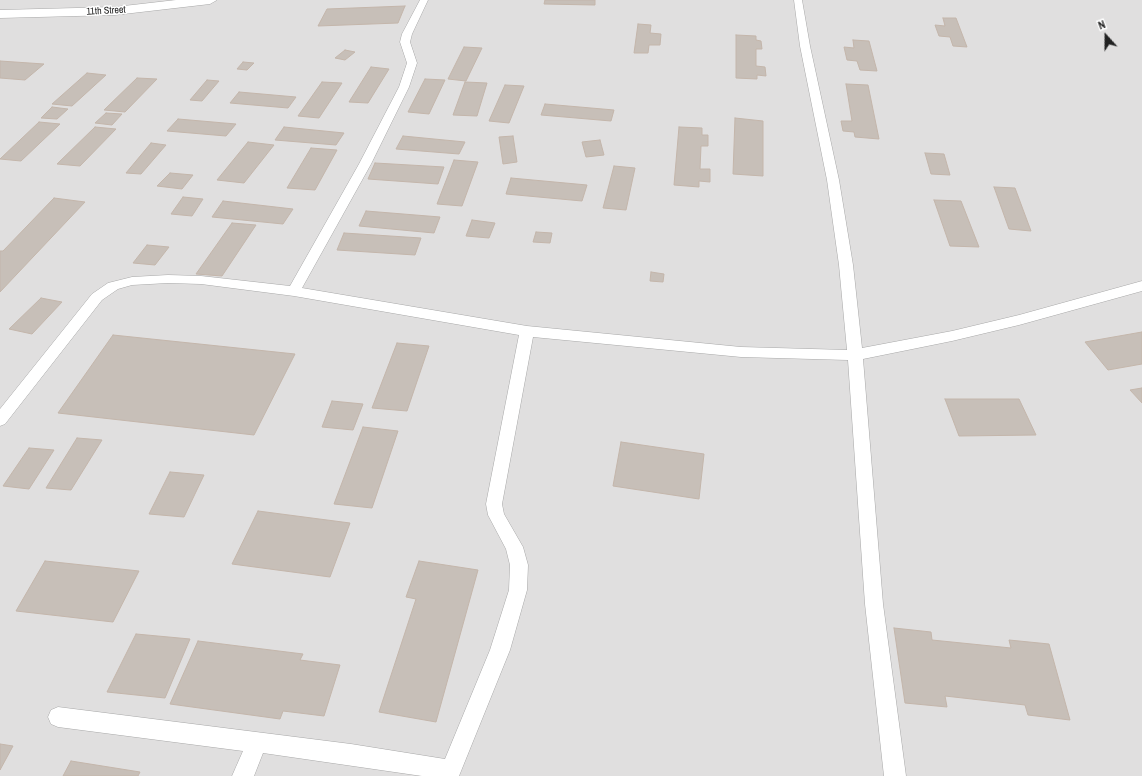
<!DOCTYPE html>
<html>
<head>
<meta charset="utf-8">
<style>
  body { margin:0 }
  #map { position:relative; width:1142px; height:776px; overflow:hidden; background:#f2efe9; font-family:"Archivo Narrow",sans-serif }
  canvas { display:block }
  .north { position:absolute; left:1086px; top:16px; width:40px; height:40px; -webkit-text-stroke:3px #fff; paint-order:stroke; rotate:339deg; font-size:11px; font-weight:700; line-height:16px; text-align:center; color:#222 }
  .north::after { content:''; display:block; margin:auto; width:14px; height:18px; background:#222; clip-path:polygon(50% 0,100% 100%,50% 72%,0 100%) }
</style>
</head>
<body>
<div id="map">
<canvas width="1142" height="776"></canvas>
<div class="north">N</div>
</div>
<script>
const g = document.querySelector('canvas').getContext('2d');
g.lineJoin = 'round';
function fillPath(path, color) {
  g.fillStyle = color;
  g.fill(path, 'evenodd');
}
function toPath(rows) {
  const path = new Path2D();
  for (const r of rows) {
    path.moveTo(r[0], r[1]);
    for (let i = 2; i < r.length; i += 2) path.lineTo(r[i], r[i + 1]);
  }
  return path;
}
function stroke(path, color, width, dash) {
  g.strokeStyle = color;
  g.lineWidth = width;
  g.lineCap = dash ? 'butt' : 'round';
  g.setLineDash(dash || []);
  g.stroke(path);
}
function label(font, color, halo, rows, align = 'center') {
  g.font = font + ' "Archivo Narrow",sans-serif';
  g.lineWidth = 3;
  g.setLineDash([]);
  g.textBaseline = 'middle';
  g.strokeStyle = halo;
  g.fillStyle = color;
  for (const [text, x, y, turn = 0] of rows) {
    g.save();
    g.translate(x, y);
    g.rotate((+turn || 0) * Math.PI / 180);
    g.textAlign = isNaN(turn) ? turn : align;
    if (halo) g.strokeText(text, 0, 0);
    g.fillText(text, 0, 0);
    g.restore();
  }
}
fillPath(toPath([
  [0,0,1142,0,1142,776,0,776]
]), '#e0dfdf');
const building = toPath([
  [545,0,595,0,595,5,544,4,545,0],
  [405,6,398,23,318,26,327,9,405,6],
  [943,18,956,18,967,47,953,46,950,37,939,36,935,25,945,26,943,18],
  [638,24,651,25,650,33,661,34,660,45,649,45,648,53,634,53,638,24],
  [736,35,756,36,756,40,761,41,762,49,756,49,756,66,765,67,766,76,757,75,757,79,736,78,736,35],
  [853,40,869,41,877,71,860,70,857,61,847,60,844,47,854,48,853,40],
  [464,47,482,48,466,81,448,79,464,47],
  [345,50,355,52,345,60,335,58,345,50],
  [0,61,44,64,25,80,0,78,0,61],
  [243,62,254,63,247,70,237,69,243,62],
  [371,67,389,69,368,103,349,102,371,67],
  [87,73,106,75,72,106,52,104,87,73],
  [137,78,157,79,125,112,104,110,137,78],
  [425,79,445,80,429,114,408,112,425,79],
  [207,80,219,81,202,101,190,100,207,80],
  [322,82,342,83,319,118,298,116,322,82],
  [465,82,487,83,477,116,453,115,465,82],
  [846,84,868,85,879,139,855,137,854,132,843,131,841,121,852,121,846,84],
  [505,85,524,86,509,123,489,121,505,85],
  [239,92,296,97,288,108,230,103,239,92],
  [545,104,614,110,611,121,541,115,545,104],
  [52,107,68,109,57,119,41,118,52,107],
  [106,113,122,114,112,125,95,123,106,113],
  [735,118,763,121,763,176,733,174,735,118],
  [178,119,236,124,226,136,167,131,178,119],
  [39,122,60,124,21,161,0,159,39,122],
  [95,127,116,129,80,166,57,164,95,127],
  [284,127,344,133,336,145,275,140,284,127],
  [679,127,702,128,702,135,708,135,708,146,701,146,700,169,710,169,710,182,699,181,699,187,674,185,679,127],
  [403,136,465,142,459,154,396,149,403,136],
  [513,136,517,162,503,164,499,137,513,136],
  [600,140,604,155,586,157,582,142,600,140],
  [248,142,274,145,244,183,217,180,248,142],
  [151,143,166,145,141,174,126,173,151,143],
  [311,148,337,150,315,190,287,188,311,148],
  [925,153,944,154,950,175,931,174,925,153],
  [454,160,478,162,462,206,437,204,454,160],
  [375,163,444,167,438,184,368,179,375,163],
  [614,166,635,168,626,210,603,208,614,166],
  [170,173,193,175,182,189,157,186,170,173],
  [511,178,587,185,582,201,506,194,511,178],
  [994,187,1015,188,1031,231,1009,229,994,187],
  [183,197,203,199,192,216,171,214,183,197],
  [54,198,85,202,0,292,0,251,3,251,54,198],
  [934,200,961,201,979,247,950,246,934,200],
  [223,201,293,209,283,224,212,217,223,201],
  [366,211,440,217,434,233,359,226,366,211],
  [472,220,495,223,489,238,466,236,472,220],
  [232,223,256,225,222,276,196,274,232,223],
  [536,232,552,233,550,243,533,242,536,232],
  [344,233,421,238,415,255,337,250,344,233],
  [147,245,169,247,155,265,133,263,147,245],
  [651,272,664,274,663,282,650,281,651,272],
  [41,298,62,302,32,334,9,329,41,298],
  [1142,332,1142,364,1108,370,1085,342,1142,332],
  [113,335,295,354,254,435,58,413,113,335],
  [397,343,429,346,407,411,372,408,397,343],
  [1142,388,1142,403,1130,390,1142,388],
  [945,399,1019,399,1036,435,959,436,945,399],
  [332,401,363,404,353,430,322,427,332,401],
  [363,427,398,431,372,508,334,504,363,427],
  [77,438,102,440,71,490,46,488,77,438],
  [621,442,704,454,699,499,613,486,621,442],
  [29,448,54,450,29,489,3,486,29,448],
  [170,472,204,475,184,517,149,514,170,472],
  [258,511,350,523,330,577,232,564,258,511],
  [45,561,139,571,113,622,16,611,45,561],
  [419,561,478,570,436,722,379,712,416,599,406,597,419,561],
  [894,628,931,632,932,640,1011,648,1009,640,1049,644,1070,720,1028,715,1025,705,945,696,947,707,905,703,894,628],
  [136,634,190,639,165,698,107,692,136,634],
  [198,641,303,654,300,660,340,665,324,716,283,711,280,719,170,704,198,641],
  [0,744,13,746,0,770,0,744],
  [71,761,140,772,138,776,63,776,71,761]
]);
fillPath(building, '#c7bfb8');
stroke(building, '#c4b6ab', 1);
const lane = toPath([
  [420,0,428,0,412,34,410,42,417,63,409,87,371,164,302,288,527,326,741,347,847,350,839,265,827,180,800,46,794,0,802,0,810,46,839,180,853,265,862,348,952,331,1019,315,1142,281,1142,291,1019,325,952,341,863,359,883,604,906,776,884,776,865,604,848,360,741,357,533,337,502,504,504,514,523,547,528,565,527,590,510,650,459,776,422,776,263,753,254,776,232,776,243,751,58,727,51,724,48,717,51,710,58,707,351,744,445,759,490,650,509,590,510,565,506,549,488,515,486,504,519,335,294,296,201,284,168,283,132,285,118,289,102,300,5,424,0,426,0,409,92,294,108,283,132,277,168,275,201,276,290,286,359,164,399,87,407,63,400,42,402,34,420,0]
]);
const street = toPath([
  [176,0,217,0,210,4,115,15,0,18,0,10,115,7,176,0]
]);
stroke(lane, '#a9a9a9', 1);
stroke(street, '#a9a9a9', 1);
fillPath(lane, '#fff');
fillPath(street, '#fff');
label('10px', '#222', '#fff', [
  ["11th Street",106,11,-3]
]);
</script>
</body>
</html>
